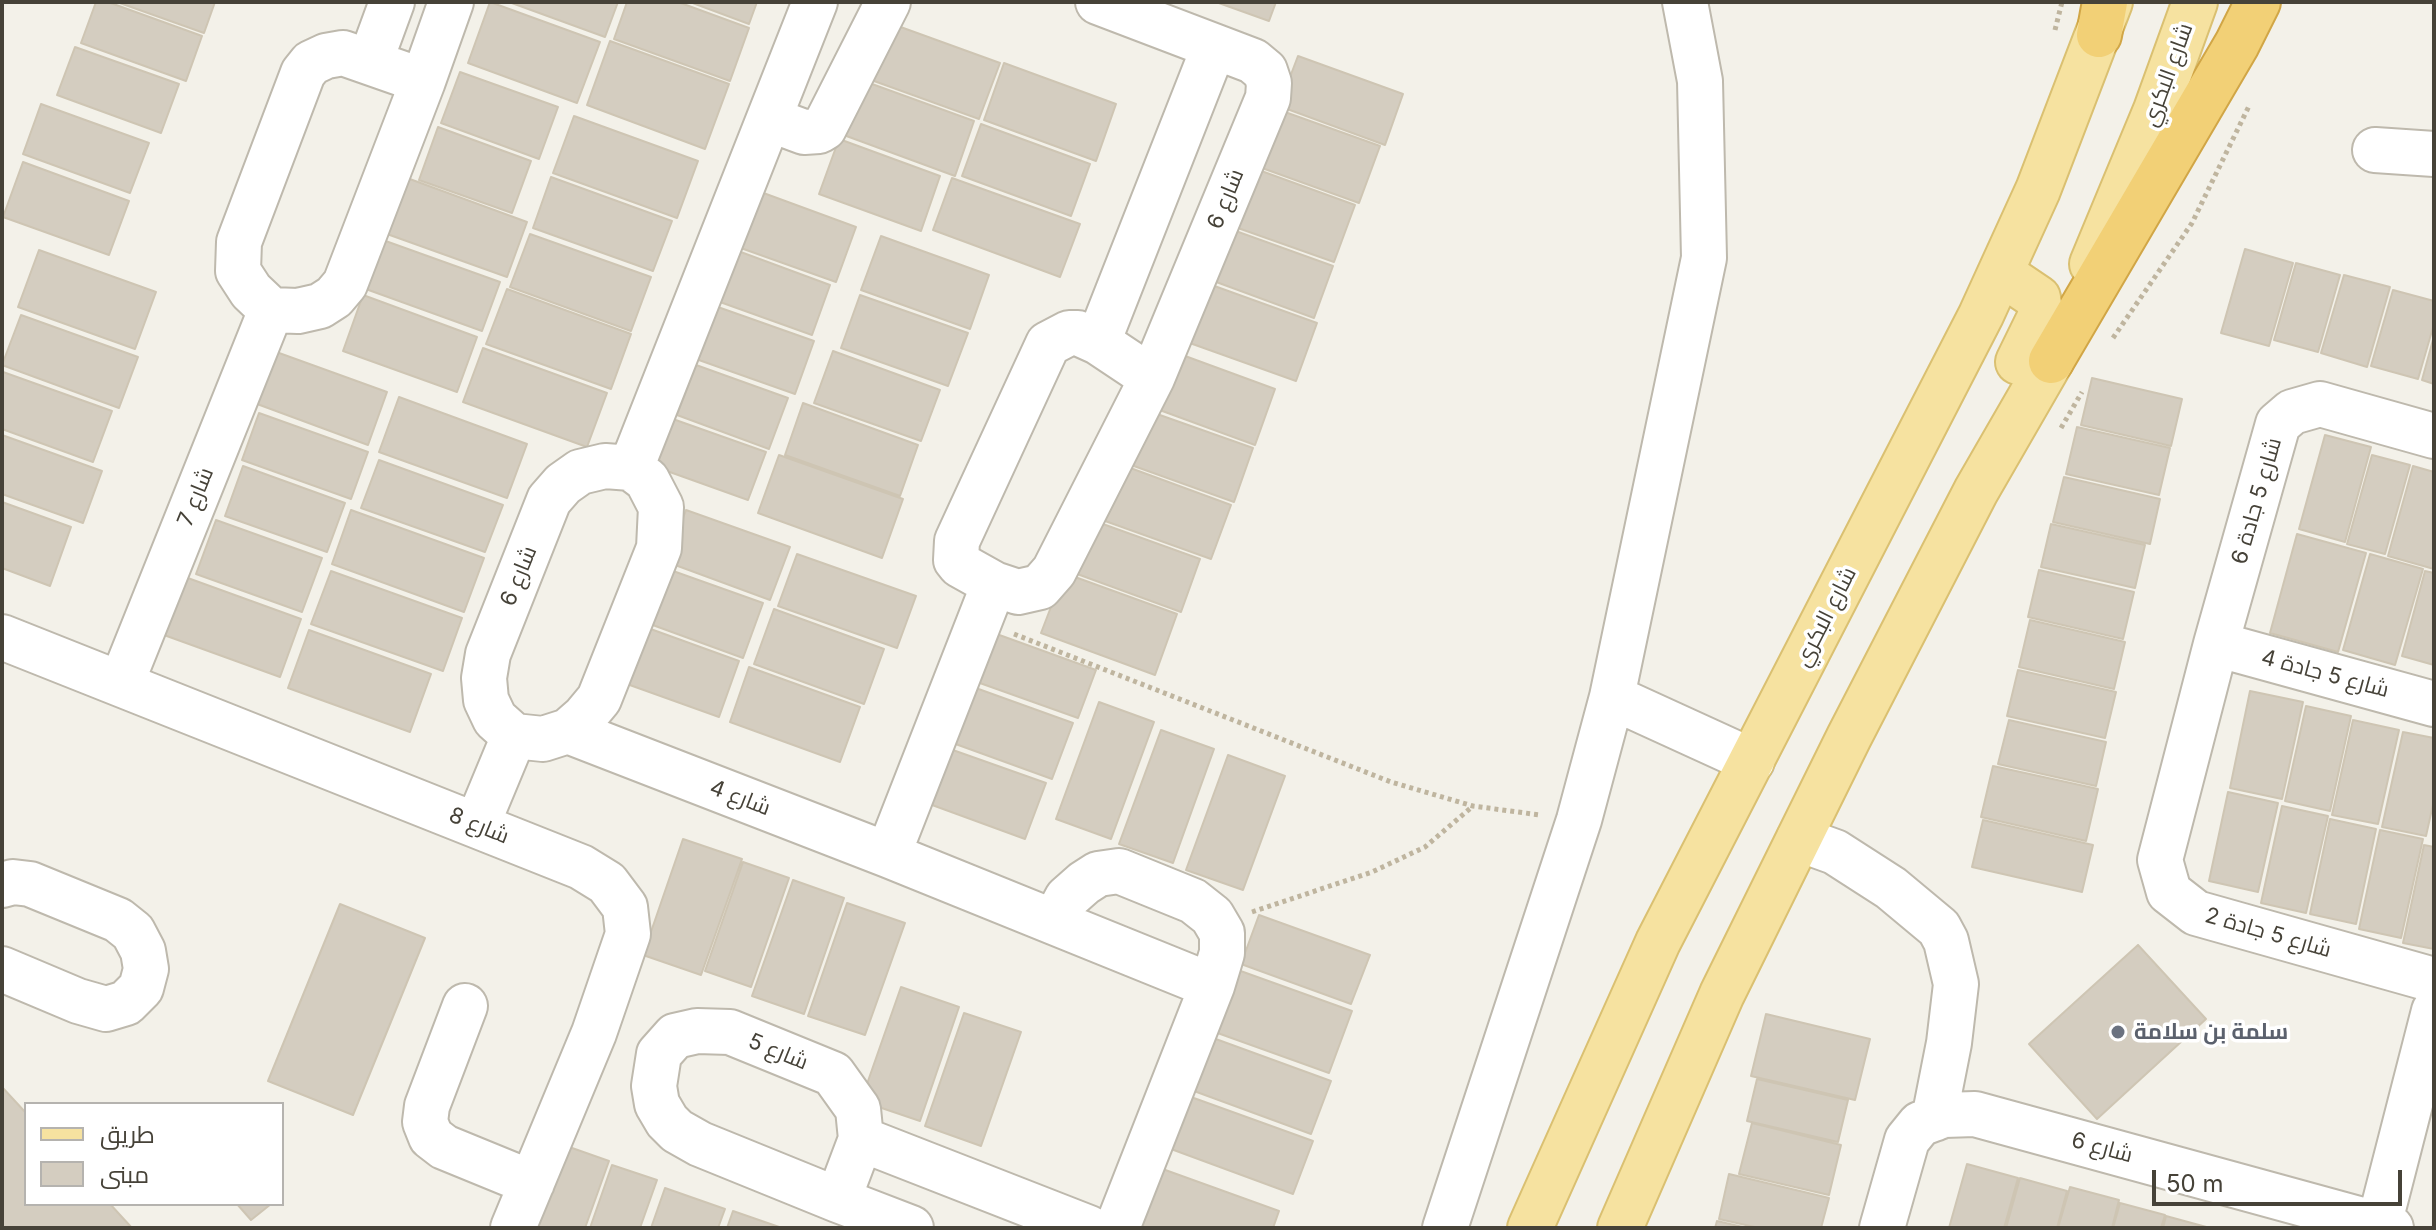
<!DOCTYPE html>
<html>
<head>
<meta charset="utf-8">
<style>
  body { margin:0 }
  #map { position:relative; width:2436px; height:1230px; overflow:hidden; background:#f3f1e9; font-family:Inter,Cairo,sans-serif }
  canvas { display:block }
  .frame { position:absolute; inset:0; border:4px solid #464238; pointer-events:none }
  .legend { position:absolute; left:24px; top:1102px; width:260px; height:104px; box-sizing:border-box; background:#fff; border:2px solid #b5b3af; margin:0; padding:10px 14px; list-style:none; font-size:24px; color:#464238 }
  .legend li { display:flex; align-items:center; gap:16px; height:40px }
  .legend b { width:40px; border:2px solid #b5b3af }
  .scale { position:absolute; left:2152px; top:1170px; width:250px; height:36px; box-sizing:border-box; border:4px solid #464238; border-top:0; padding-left:10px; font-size:24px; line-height:28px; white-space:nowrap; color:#464238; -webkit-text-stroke:6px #fff; paint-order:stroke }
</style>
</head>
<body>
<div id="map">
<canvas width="2436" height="1230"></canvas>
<div class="frame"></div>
<ul class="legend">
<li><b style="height:10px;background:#f6e2a0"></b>طريق</li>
<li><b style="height:22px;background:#d4cdc0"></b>مبنى</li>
</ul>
<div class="scale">50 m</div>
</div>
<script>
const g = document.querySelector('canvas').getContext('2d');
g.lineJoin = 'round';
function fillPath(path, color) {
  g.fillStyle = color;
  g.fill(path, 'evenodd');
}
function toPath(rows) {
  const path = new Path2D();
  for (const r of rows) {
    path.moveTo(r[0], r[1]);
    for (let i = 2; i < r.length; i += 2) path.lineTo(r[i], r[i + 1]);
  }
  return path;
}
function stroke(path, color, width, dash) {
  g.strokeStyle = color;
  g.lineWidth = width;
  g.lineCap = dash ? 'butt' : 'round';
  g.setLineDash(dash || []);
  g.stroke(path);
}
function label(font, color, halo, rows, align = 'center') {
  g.font = font + ' Inter,Cairo,sans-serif';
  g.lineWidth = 7;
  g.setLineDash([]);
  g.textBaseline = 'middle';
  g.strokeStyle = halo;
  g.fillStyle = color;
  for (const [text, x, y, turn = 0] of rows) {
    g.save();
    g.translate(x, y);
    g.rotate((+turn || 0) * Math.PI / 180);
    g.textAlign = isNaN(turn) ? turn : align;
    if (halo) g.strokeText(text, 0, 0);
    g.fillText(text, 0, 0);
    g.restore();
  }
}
const building = toPath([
  [96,2,108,2,202,36,186,81,81,43,96,2],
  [117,2,215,2,204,33,117,2],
  [490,2,600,42,577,103,468,63,490,2],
  [509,2,618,2,605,37,509,2],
  [627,2,678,2,749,28,730,81,614,39,627,2],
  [690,2,757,2,749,24,690,2],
  [1216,2,1276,2,1269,21,1216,2],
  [884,21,1000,63,979,119,863,77,884,21],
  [610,41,729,84,705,149,587,105,610,41],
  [75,47,179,84,161,133,57,95,75,47],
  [1298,56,1403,94,1385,145,1279,106,1298,56],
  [1004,63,1116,104,1096,161,984,120,1004,63],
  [460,72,558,107,539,159,441,123,460,72],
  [861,80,974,121,955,176,841,134,861,80],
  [41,104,149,143,130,193,23,154,41,104],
  [1271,107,1380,146,1359,203,1251,164,1271,107],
  [574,116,698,161,677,218,553,173,574,116],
  [981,124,1090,164,1071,216,962,176,981,124],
  [438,127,531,161,512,213,419,180,438,127],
  [839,139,940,176,921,231,819,194,839,139],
  [23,162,129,201,109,255,3,217,23,162],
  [1242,164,1355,205,1334,262,1221,222,1242,164],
  [551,177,672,221,653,271,533,228,551,177],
  [407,178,527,222,507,277,387,234,407,178],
  [952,178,1080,224,1060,277,933,230,952,178],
  [758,191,856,227,836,282,738,247,758,191],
  [1219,225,1333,266,1314,318,1200,276,1219,225],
  [530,234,651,277,631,331,510,287,530,234],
  [881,236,989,275,970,329,861,290,881,236],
  [380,239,500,282,482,331,363,288,380,239],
  [2245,249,2293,263,2269,346,2221,333,2245,249],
  [39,250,156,292,135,349,18,307,39,250],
  [738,251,830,285,812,335,720,302,738,251],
  [2296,263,2340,275,2318,352,2274,340,2296,263],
  [2344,275,2390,287,2367,367,2321,353,2344,275],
  [1195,279,1317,323,1296,381,1173,337,1195,279],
  [507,289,631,334,611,389,486,344,507,289],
  [2393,290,2434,301,2434,324,2418,379,2371,366,2393,290],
  [363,295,477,337,457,392,343,351,363,295],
  [860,295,968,333,948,386,841,348,860,295],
  [715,306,814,341,795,394,696,359,715,306],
  [21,315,138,357,119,408,2,365,21,315],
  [2434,336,2434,384,2422,380,2434,336],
  [483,348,607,393,587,447,463,402,483,348],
  [268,349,387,392,368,445,249,401,268,349],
  [1166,349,1275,389,1255,445,1146,405,1166,349],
  [833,351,940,390,921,441,814,403,833,351],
  [696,365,788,398,769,449,677,415,696,365],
  [3,372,112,411,93,462,2,429,3,372],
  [2092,378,2182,399,2171,446,2081,425,2092,378],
  [399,397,527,444,507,498,379,452,399,397],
  [803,403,918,445,900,496,785,455,803,403],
  [1140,408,1253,448,1234,502,1120,461,1140,408],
  [259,413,368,452,351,499,242,460,259,413],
  [670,418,766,452,748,500,653,466,670,418],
  [2077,427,2170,448,2159,495,2066,474,2077,427],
  [2,435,102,471,83,523,2,494,2,435],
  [2325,435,2371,447,2345,542,2299,529,2325,435],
  [779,455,903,499,882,558,758,513,779,455],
  [2372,455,2410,465,2385,554,2347,544,2372,455],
  [379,460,503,505,485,552,361,508,379,460],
  [1114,462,1231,505,1211,559,1094,517,1114,462],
  [243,466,345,503,327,552,225,516,243,466],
  [2413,466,2434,472,2434,569,2388,556,2413,466],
  [2064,477,2160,499,2150,544,2053,522,2064,477],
  [2,502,71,527,50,586,2,568,2,502],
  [351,510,484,558,464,612,332,564,351,510],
  [686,510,790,547,770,600,667,562,686,510],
  [1089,519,1200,559,1181,612,1069,571,1089,519],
  [216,520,322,558,302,612,196,574,216,520],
  [2051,524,2145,545,2135,588,2041,567,2051,524],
  [2297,534,2366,553,2338,652,2270,633,2297,534],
  [797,554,916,596,897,648,778,606,797,554],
  [2370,554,2423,569,2395,665,2343,650,2370,554],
  [659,566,763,603,743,658,639,620,659,566],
  [2039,570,2134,592,2123,639,2028,617,2039,570],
  [331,571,462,618,443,671,311,624,331,571],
  [2425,571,2434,573,2434,665,2402,656,2425,571],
  [1064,573,1177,614,1155,675,1041,633,1064,573],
  [185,577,301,619,280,677,164,635,185,577],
  [774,609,884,649,864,704,754,664,774,609],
  [2030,620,2125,642,2114,689,2019,667,2030,620],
  [634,623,739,661,719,717,613,679,634,623],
  [980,628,1096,670,1078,718,963,677,980,628],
  [309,630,431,674,410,732,288,688,309,630],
  [749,667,860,707,840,762,730,722,749,667],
  [2018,670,2116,692,2105,738,2007,716,2018,670],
  [959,682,1073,723,1052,779,939,738,959,682],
  [2250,691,2303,702,2282,799,2230,788,2250,691],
  [1099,702,1154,722,1111,839,1056,819,1099,702],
  [2306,706,2351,716,2330,811,2285,801,2306,706],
  [2009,720,2106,742,2096,786,1998,764,2009,720],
  [2353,720,2399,730,2378,824,2332,815,2353,720],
  [1161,730,1214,749,1173,863,1119,844,1161,730],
  [2403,732,2434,738,2434,800,2426,836,2382,827,2403,732],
  [933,743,1046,783,1025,839,913,798,933,743],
  [1228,755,1285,776,1243,890,1186,870,1228,755],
  [1993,766,2098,789,2086,841,1981,817,1993,766],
  [2228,792,2278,803,2258,892,2209,881,2228,792],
  [2282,806,2328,816,2306,913,2261,903,2282,806],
  [2330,819,2376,829,2356,924,2310,914,2330,819],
  [1983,820,2093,845,2082,892,1972,867,1983,820],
  [2380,830,2423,839,2401,938,2359,929,2380,830],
  [683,839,742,859,701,975,643,955,683,839],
  [2424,845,2434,847,2434,949,2403,943,2424,845],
  [743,862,789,878,751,987,705,971,743,862],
  [793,880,844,898,804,1014,752,996,793,880],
  [847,903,905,923,865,1035,808,1016,847,903],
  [340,904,425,938,353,1115,268,1081,340,904],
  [1259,915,1370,955,1351,1004,1241,964,1259,915],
  [2138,945,2206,1019,2097,1119,2029,1044,2138,945],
  [1235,969,1352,1011,1329,1073,1212,1031,1235,969],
  [901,987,959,1007,920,1121,861,1101,901,987],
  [964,1013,1021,1032,981,1146,925,1126,964,1013],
  [1766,1014,1870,1039,1855,1100,1751,1076,1766,1014],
  [1213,1038,1331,1081,1311,1134,1194,1091,1213,1038],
  [1757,1079,1848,1100,1838,1142,1747,1121,1757,1079],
  [2,1087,26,1113,26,1204,110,1204,132,1228,2,1228,2,1087],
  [1191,1097,1313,1141,1293,1194,1171,1149,1191,1097],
  [1752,1123,1841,1145,1829,1195,1739,1174,1752,1123],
  [555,1142,609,1161,585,1228,525,1228,555,1142],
  [1967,1164,2018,1178,2004,1228,1949,1228,1967,1164],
  [612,1165,657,1180,640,1228,590,1228,612,1165],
  [1157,1167,1279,1211,1273,1228,1147,1228,1136,1224,1157,1167],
  [1729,1174,1829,1198,1821,1228,1759,1228,1719,1219,1729,1174],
  [2020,1178,2067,1191,2057,1228,2006,1228,2020,1178],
  [2070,1187,2119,1200,2112,1228,2058,1228,2070,1187],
  [665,1188,725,1209,718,1228,651,1228,665,1188],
  [2120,1203,2165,1215,2161,1228,2113,1228,2120,1203],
  [237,1204,271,1204,251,1220,237,1204],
  [733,1211,782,1228,727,1228,733,1211],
  [2166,1216,2210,1228,2163,1228,2166,1216],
  [1717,1221,1747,1228,1715,1228,1717,1221]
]);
fillPath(building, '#d4cdc0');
stroke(building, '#cec5b3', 2);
const minor = toPath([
  [1098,2,1253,61,1265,71,1269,83,1268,98,1152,378,1054,571,1040,587,1018,592,994,584,960,565,956,560,957,541,1048,344,1069,333,1078,333,1098,342,1152,378],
  [370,62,392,2],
  [423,81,343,53,326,56,311,63,303,73,239,242,238,271,251,291,271,310,298,311,320,306,334,297,345,284,423,81,451,2],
  [769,119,804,132,819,131,824,128,888,2],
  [2375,150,2434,154],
  [1098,342,1214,47],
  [2434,436,2320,404,2292,412,2278,424,2216,644,2160,860,2169,892,2196,913,2434,980],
  [631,468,815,2],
  [2,637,581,867,607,883,625,907,628,934,594,1033,513,1228],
  [2216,644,2434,704],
  [121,684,271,310],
  [1612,697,1752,761],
  [514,736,543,739,568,731,888,855,1212,986],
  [514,736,495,719,486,700,484,678,488,654,549,500,563,484,580,472,605,466,631,468,647,480,661,507,659,548,599,699,584,717,568,731],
  [477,825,514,736],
  [1799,839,1835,852,1891,888,1939,928,1946,941,1956,984,1949,1043,1934,1119],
  [888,855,994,584],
  [2,885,13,882,30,884,118,920,133,932,143,951,146,969,141,988,126,1003,106,1009,78,1001,2,969],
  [1054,922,1067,898,1084,883,1098,874,1119,871,1193,901,1212,916,1222,933,1222,953,1212,986,1117,1228],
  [465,1006,427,1106,425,1122,431,1137,444,1147,532,1183],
  [861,1139,1089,1228],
  [838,1200,861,1139,858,1109,833,1074,730,1032,697,1031,675,1036,659,1054,654,1086,657,1104,667,1121,677,1131,700,1144,838,1200,911,1228],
  [2379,1225,2434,1011],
  [1445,1228,1579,820,1612,697,1704,258,1700,81,1685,2],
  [1882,1228,1907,1140,1920,1124,1944,1115,1975,1114,2391,1228]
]);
const major = toPath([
  [2092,264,2156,110,2195,2],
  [2001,273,2038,298,2041,315,2018,362],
  [1530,1228,1658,942,1981,315,2038,190,2110,2],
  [1620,1228,1722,994,1849,737,1976,491,2051,361,2065,327]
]);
const highway = toPath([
  [2099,35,2105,2],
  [2051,361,2237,44,2258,2]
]);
stroke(minor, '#beb9ad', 48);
stroke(major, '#dac071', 48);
stroke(highway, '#d1a646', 48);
stroke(toPath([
  [2055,30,2062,2],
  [2113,338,2192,223,2249,106],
  [2061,428,2082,392],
  [1014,634,1391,782,1473,806,1540,815],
  [1252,912,1372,872,1425,847,1473,806]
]), '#bfb59f', 5, [4, 4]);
stroke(minor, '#fff', 44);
stroke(major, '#f6e2a0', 44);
stroke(highway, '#f2d076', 44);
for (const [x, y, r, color] of [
  [2118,1032,8,"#6b7280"]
]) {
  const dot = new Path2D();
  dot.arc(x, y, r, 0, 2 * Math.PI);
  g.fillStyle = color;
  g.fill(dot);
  stroke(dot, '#fff', 3);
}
label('22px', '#464238', '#fff', [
  ["شارع البكري",2168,75,-70],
  ["شارع 6",1226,199,-68],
  ["شارع 7",196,497,-68],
  ["شارع 5 جادة 6",2257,501,-74],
  ["شارع 6",519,576,-68],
  ["شارع البكري",1826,617,-63],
  ["شارع 5 جادة 4",2325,674,15],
  ["شارع 4",740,798,21],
  ["شارع 8",479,826,22],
  ["شارع 5 جادة 2",2268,933,16],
  ["شارع 5",778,1052,22],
  ["شارع 6",2102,1148,15]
]);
label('bold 22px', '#5b616d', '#fff', [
  ["سلمة بن سلامة",2134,1032]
], 'left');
</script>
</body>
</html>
